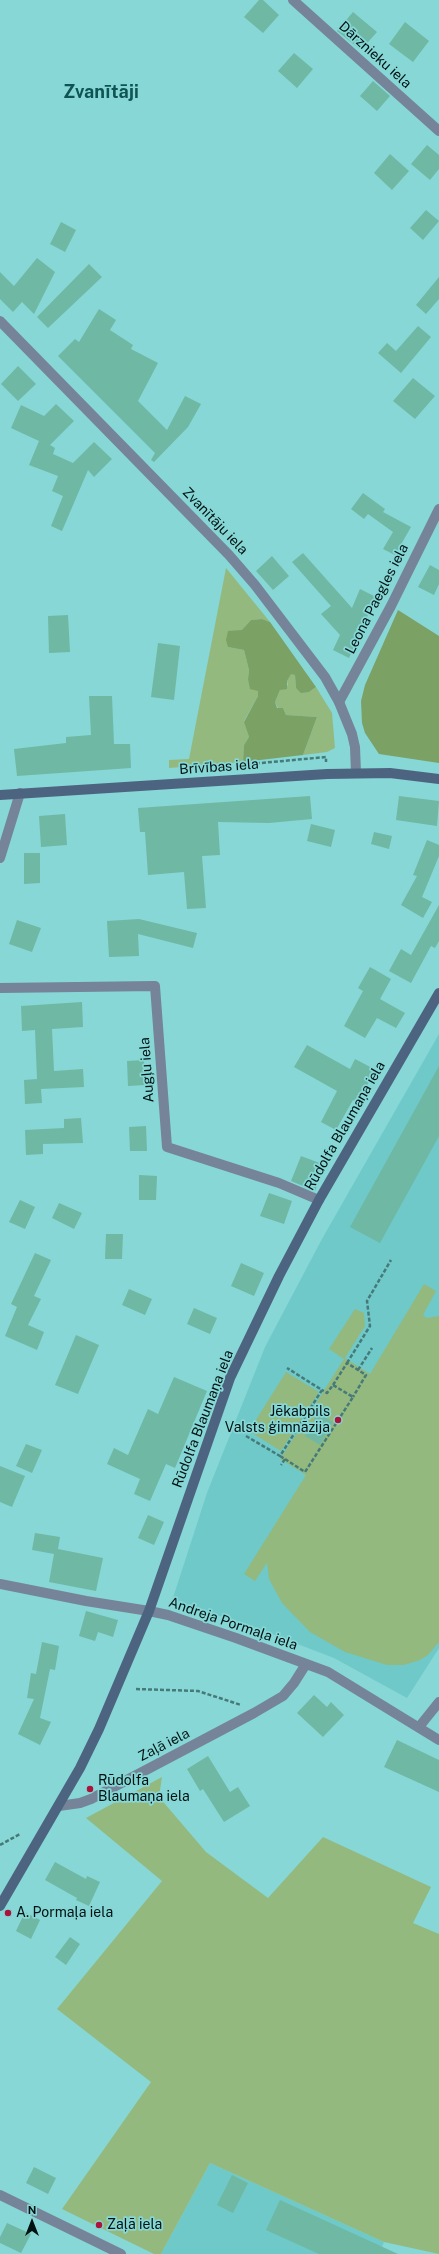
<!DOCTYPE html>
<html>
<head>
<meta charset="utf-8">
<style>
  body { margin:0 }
  #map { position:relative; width:439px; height:2254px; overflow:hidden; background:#86d7d6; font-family:"Public Sans",sans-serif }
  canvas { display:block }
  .north { position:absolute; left:12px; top:2202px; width:40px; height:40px; -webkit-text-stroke:3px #86d7d6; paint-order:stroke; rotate:0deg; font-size:11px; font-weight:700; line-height:16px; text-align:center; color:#001212 }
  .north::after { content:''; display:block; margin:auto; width:14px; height:18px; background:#001212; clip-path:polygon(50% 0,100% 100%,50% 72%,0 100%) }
</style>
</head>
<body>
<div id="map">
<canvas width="439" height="2254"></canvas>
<div class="north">N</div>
</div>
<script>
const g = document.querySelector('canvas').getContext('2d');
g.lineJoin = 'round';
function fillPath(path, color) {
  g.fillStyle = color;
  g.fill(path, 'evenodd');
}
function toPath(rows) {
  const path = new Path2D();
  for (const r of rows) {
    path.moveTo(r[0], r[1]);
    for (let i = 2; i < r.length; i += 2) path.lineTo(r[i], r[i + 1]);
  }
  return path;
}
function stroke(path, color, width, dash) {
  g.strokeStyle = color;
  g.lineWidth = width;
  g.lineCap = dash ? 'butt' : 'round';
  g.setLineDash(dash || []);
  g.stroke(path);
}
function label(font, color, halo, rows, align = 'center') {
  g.font = font + ' "Public Sans",sans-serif';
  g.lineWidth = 3.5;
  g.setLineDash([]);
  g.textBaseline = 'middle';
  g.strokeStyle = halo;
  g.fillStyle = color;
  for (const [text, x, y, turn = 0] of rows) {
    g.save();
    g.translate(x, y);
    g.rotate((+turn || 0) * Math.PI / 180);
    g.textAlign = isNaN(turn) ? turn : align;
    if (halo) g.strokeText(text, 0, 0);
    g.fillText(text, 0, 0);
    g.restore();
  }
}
fillPath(toPath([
  [439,1034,439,1648,407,1698,334,1658,251,1626,172,1601,207,1493,265,1347,322,1239],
  [210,2163,384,2242,379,2254,161,2254]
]), '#6ec9c8');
fillPath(toPath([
  [226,568,270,622,262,619,251,620,228,647,244,650,249,670,248,679,258,691,258,696,244,721,249,737,244,745,243,762,169,768,169,760,189,759],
  [291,673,295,675,296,688,309,692,316,687,332,713,335,748,327,752,303,755,317,717,286,715,283,708,278,708,275,702,280,690,288,685,287,681],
  [424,1284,436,1291,423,1315,427,1318,439,1316,439,1642,428,1655,420,1660,404,1665,387,1665,345,1652,310,1632,282,1603,269,1579,267,1563,255,1581,244,1574,306,1475,280,1459,344,1359,329,1349,355,1309,364,1313,365,1326,345,1358,370,1374],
  [286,1372,319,1392,281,1451,249,1431],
  [162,1777,159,1797,206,1852,268,1898,323,1837,431,1887,413,1923,439,1934,439,2254,384,2242,210,2163,161,2254,154,2254,62,2209,151,2082,57,2009,162,1881,86,1818]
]), '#94b97f');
fillPath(toPath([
  [398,610,439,636,439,763,379,754,365,733,362,723,361,701,365,685],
  [262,619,270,622,316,687,309,692,301,693,296,688,295,675,291,674,287,681,287,689,280,690,275,702,277,708,283,708,286,715,317,717,303,755,243,762,244,745,249,737,244,722,258,696,258,691,250,689,248,679,249,670,244,650,228,647,226,640,228,631,242,630,251,620]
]), '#7ba165');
fillPath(toPath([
  [259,0,263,0,279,15,263,33,244,17],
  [353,12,377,32,361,50,337,31],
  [405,22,429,41,413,62,389,44],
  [294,53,313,69,297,88,278,71],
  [373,81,390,96,377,111,360,96],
  [427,145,439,155,439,169,430,180,411,164],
  [390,154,409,171,392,190,374,173],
  [426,210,439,221,423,240,410,228],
  [61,222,76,230,65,252,50,244],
  [37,258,55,272,34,314,22,302,13,312,0,299,0,272,14,286],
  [89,264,102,277,48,328,37,317],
  [439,277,439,299,426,314,416,305],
  [99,309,116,320,110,330,133,345,131,349,158,363,138,401,167,430,185,396,201,404,188,427,154,462,151,460,155,453,58,356,75,339,79,342],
  [418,326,431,337,401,373,378,353,387,343,396,351],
  [18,366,36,384,18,401,1,384],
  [413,378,435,396,415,419,393,401],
  [56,404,74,421,50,445,55,448,53,454,73,463,94,442,112,459,94,477,88,470,62,531,51,526,63,496,52,491,58,476,29,465,39,441,11,428,21,405,44,416],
  [363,493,385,509,383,512,411,527,395,555,383,549,393,532,368,514,364,519,351,509],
  [303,553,352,608,360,589,376,597,349,658,333,650,340,635,321,614,331,606,292,562],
  [272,556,289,576,273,590,256,571],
  [430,565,439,570,439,584,434,595,418,587],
  [68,615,70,652,49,653,48,616],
  [158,643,180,646,174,700,151,697],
  [89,696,112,696,114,744,130,744,131,768,17,776,14,749,66,743,66,737,91,735],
  [310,796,312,819,269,823,218,822,220,855,202,856,206,908,187,909,184,872,148,875,145,832,140,832,138,808],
  [399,796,439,801,437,826,396,820],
  [65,814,67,845,41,847,39,816],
  [311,824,335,830,331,847,307,841],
  [374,832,392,836,389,849,371,844],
  [427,840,439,845,439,856,422,897,432,902,423,918,401,905,417,876,413,875],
  [24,853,40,853,40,883,24,884],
  [439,905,439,941,435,948,431,946,411,983,389,971,401,949,411,955],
  [139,919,197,933,193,948,138,934,139,956,109,957,107,921],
  [17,920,41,928,32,952,9,944],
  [370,967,391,979,380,999,405,1013,396,1028,377,1018,365,1038,344,1026,363,991,358,988],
  [82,1002,83,1027,52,1029,54,1071,83,1069,84,1087,41,1089,42,1103,25,1104,24,1080,37,1079,35,1030,22,1031,21,1006],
  [307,1045,350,1069,355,1059,376,1070,357,1103,353,1100,336,1130,321,1122,337,1091,294,1067],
  [144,1060,145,1085,128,1086,127,1061],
  [439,1066,439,1136,380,1243,350,1227],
  [81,1118,83,1143,43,1144,43,1154,26,1155,25,1130,64,1128,64,1119],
  [146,1126,147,1151,130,1151,129,1127],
  [301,1156,325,1165,315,1191,291,1181],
  [139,1175,157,1176,156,1200,139,1200],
  [269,1193,292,1201,284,1224,260,1216],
  [20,1200,35,1207,25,1229,9,1222],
  [59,1203,82,1213,74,1229,52,1218],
  [106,1234,123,1234,122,1259,105,1259],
  [35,1253,51,1260,34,1296,41,1299,28,1325,44,1332,37,1350,5,1336,17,1307,11,1304],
  [241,1263,264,1273,254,1296,231,1286],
  [129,1289,152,1299,145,1315,122,1305],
  [194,1308,217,1318,210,1334,187,1324],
  [76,1335,99,1345,78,1394,55,1385],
  [174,1377,207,1391,175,1468,166,1464,150,1501,134,1494,140,1479,107,1464,114,1448,128,1455,148,1409,158,1414],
  [318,1413,333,1422,320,1445,305,1436],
  [26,1444,42,1450,32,1473,16,1466],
  [0,1466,25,1476,12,1507,0,1502],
  [148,1515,164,1522,154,1545,138,1538],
  [35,1533,60,1537,58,1549,103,1558,96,1591,49,1582,54,1554,32,1550],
  [86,1611,118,1620,113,1637,98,1632,95,1641,79,1636],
  [42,1642,59,1646,55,1670,50,1669,40,1718,51,1722,40,1745,18,1734,34,1699,27,1698,31,1673,36,1674],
  [314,1695,327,1707,331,1702,344,1715,323,1737,297,1713],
  [397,1740,439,1760,439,1792,384,1767],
  [208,1756,230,1792,238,1787,250,1806,224,1822,203,1789,200,1791,187,1769],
  [55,1862,86,1879,87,1876,100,1882,89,1906,76,1900,77,1898,45,1880],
  [25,1912,40,1920,31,1939,16,1931],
  [70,1937,80,1944,66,1965,55,1957],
  [34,2167,56,2178,48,2194,26,2183],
  [232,2175,248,2183,233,2213,217,2205],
  [280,2200,398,2254,319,2254,266,2230],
  [7,2223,31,2234,21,2253,0,2243,0,2237]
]), '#6fb8a4');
stroke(toPath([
  [250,764,326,757,326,762],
  [347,1363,370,1326,367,1301,391,1260],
  [358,1370,372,1348],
  [333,1385,347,1363,366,1375,353,1397],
  [246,1436,280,1456,322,1390,287,1368],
  [280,1456,285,1459,281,1465],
  [285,1459,305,1472,353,1397,333,1385,327,1393,322,1390],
  [136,1689,198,1691,241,1705],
  [0,1845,20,1834]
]), '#467a79', 2.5, [4, 2]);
stroke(toPath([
  [293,0,439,131],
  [339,702,391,606,439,509],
  [0,858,20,793],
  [0,988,155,986,167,1147,279,1183,319,1200],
  [0,1584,86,1601,149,1611],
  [0,2195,121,2254]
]), '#758498', 10);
stroke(toPath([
  [0,321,229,555,255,585,325,677,339,702,352,734,355,747,356,773],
  [149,1611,168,1615,236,1638,328,1672,439,1740],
  [419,1727,439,1702],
  [59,1806,80,1803,91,1799,254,1713,283,1696,294,1683,306,1664]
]), '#758498', 10);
stroke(toPath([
  [0,795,327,774,390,773,439,779],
  [0,1906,80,1768,99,1729,149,1611,230,1378,279,1276,319,1200,439,993]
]), '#4d6481', 10);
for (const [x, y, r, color] of [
  [338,1420,4,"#aa143c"],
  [90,1789,4,"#aa143c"],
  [8,1913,4,"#aa143c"],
  [99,2225,4,"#aa143c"]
]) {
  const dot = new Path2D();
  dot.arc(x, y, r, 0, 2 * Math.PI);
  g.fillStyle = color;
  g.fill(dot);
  stroke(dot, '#86d7d6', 1.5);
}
label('14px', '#001212', '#86d7d6', [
  ["Dārznieku iela",375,55,42],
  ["Zvanītāju iela",215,521,46],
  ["Leona Paegles iela",377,599,-63],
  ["Brīvības iela",219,767,-4],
  ["Augļu iela",147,1070,-94],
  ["Rūdolfa Blaumaņa iela",345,1126,-60],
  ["Rūdolfa Blaumaņa iela",203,1419,-69],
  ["Andreja Pormaļa iela",233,1624,19],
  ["Zaļā iela",164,1745,-27]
]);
label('14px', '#001212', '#86d7d6', [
  ["Jēkabpils",330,1412,"right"],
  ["Valsts ģimnāzija",330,1428,"right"],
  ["Rūdolfa",98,1781],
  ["Blaumaņa iela",98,1797],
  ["A. Pormaļa iela",16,1913],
  ["Zaļā iela",107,2225]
], 'left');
label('bold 18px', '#0f5353', '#86d7d6', [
  ["Zvanītāji",101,92]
]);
</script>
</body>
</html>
